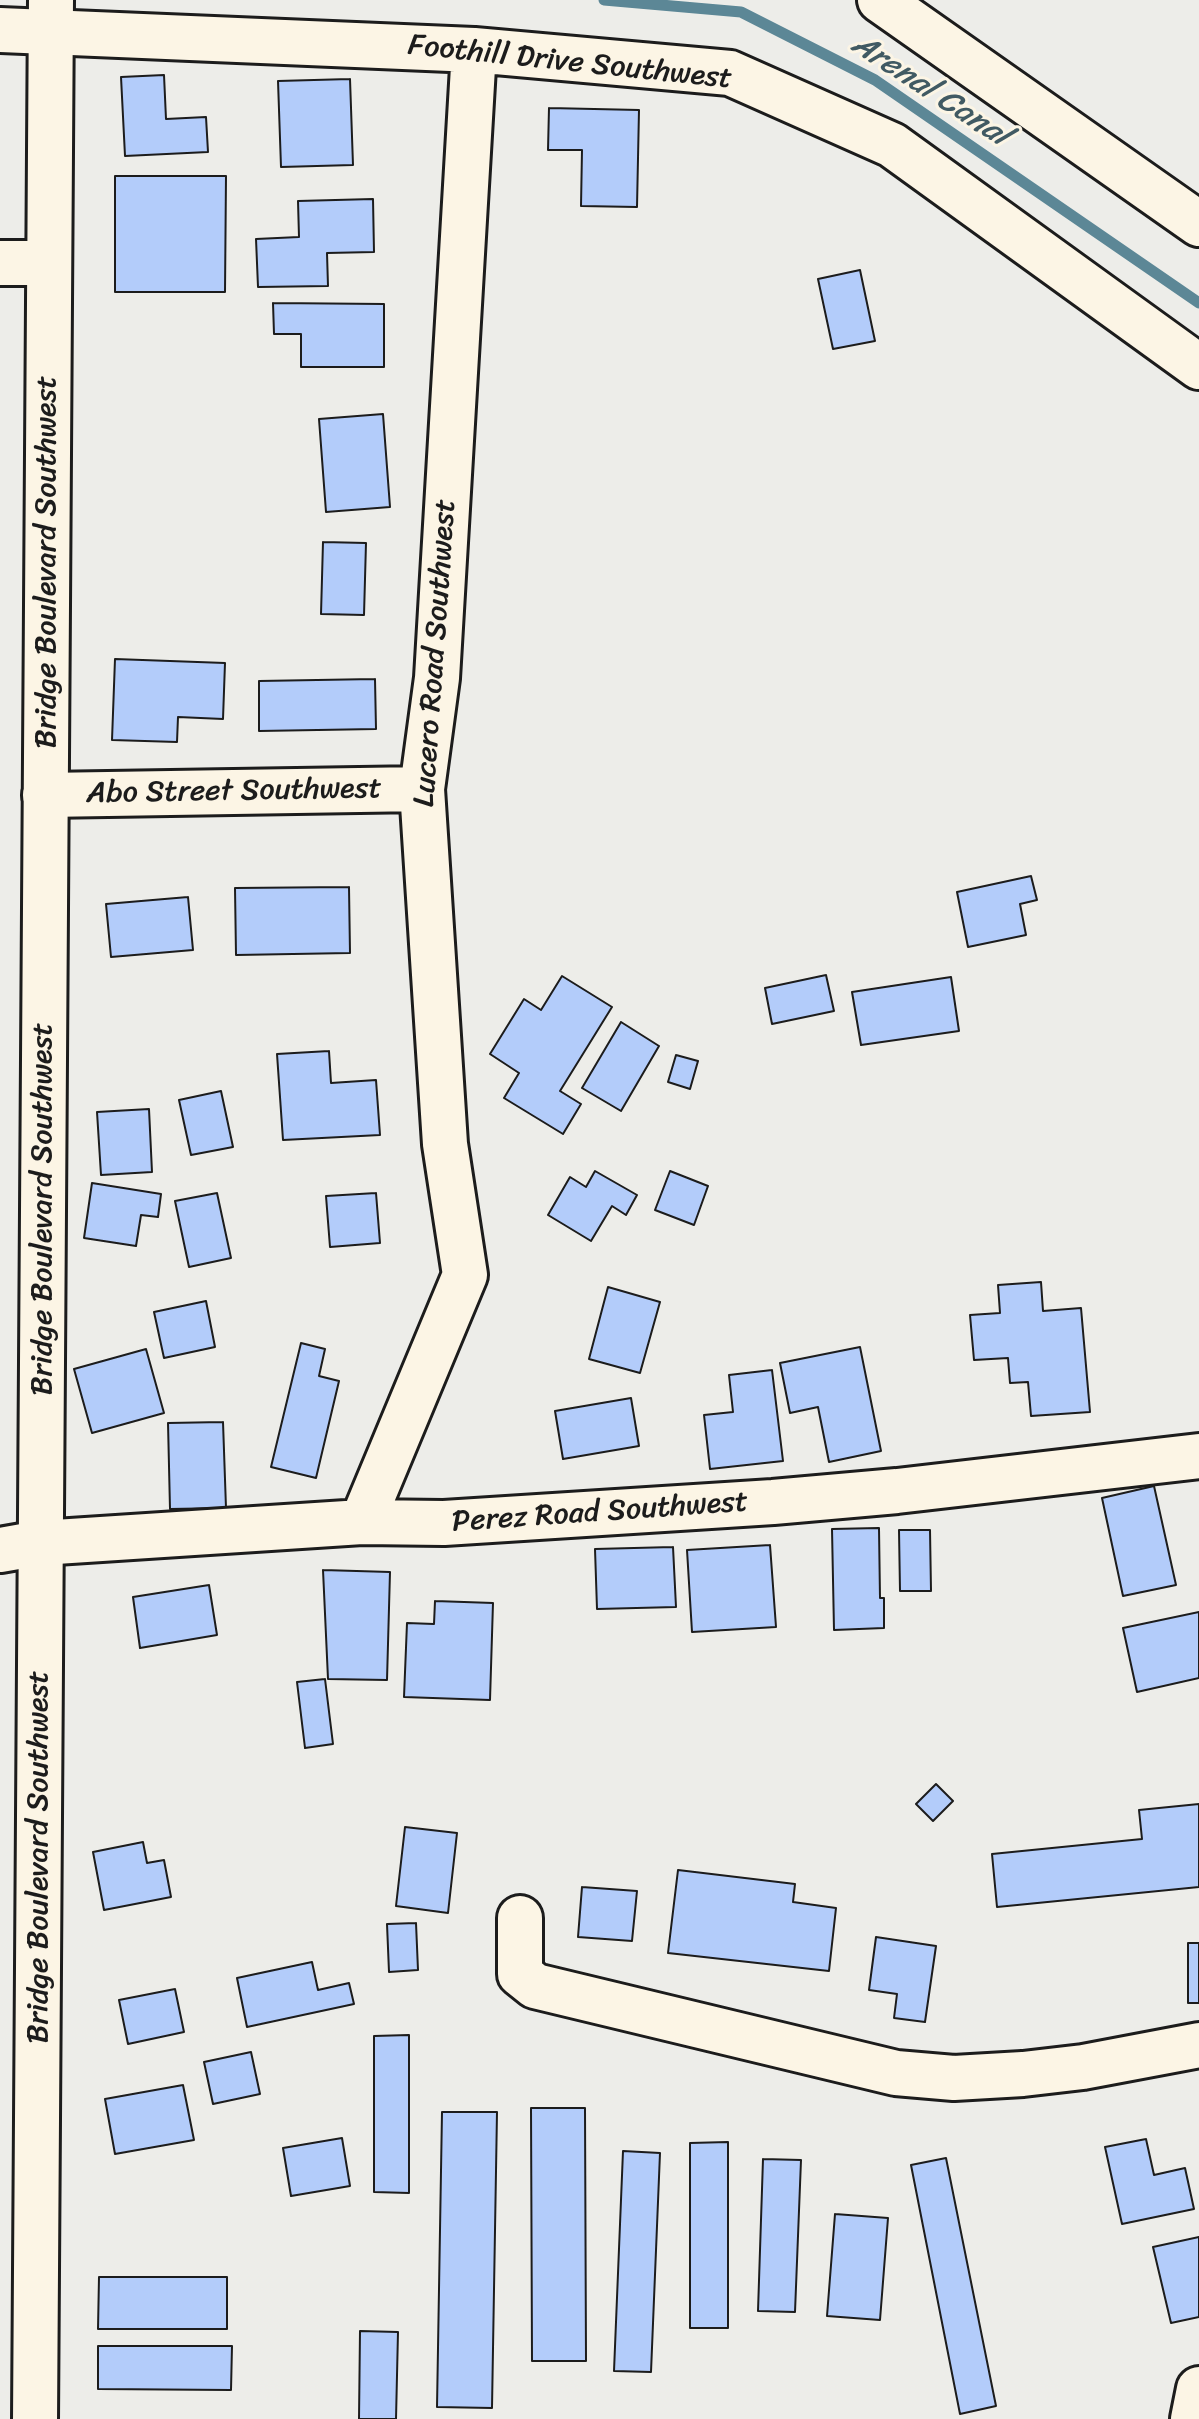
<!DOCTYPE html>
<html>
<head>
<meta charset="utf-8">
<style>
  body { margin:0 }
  canvas { display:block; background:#edede9 }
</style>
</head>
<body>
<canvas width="1199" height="2419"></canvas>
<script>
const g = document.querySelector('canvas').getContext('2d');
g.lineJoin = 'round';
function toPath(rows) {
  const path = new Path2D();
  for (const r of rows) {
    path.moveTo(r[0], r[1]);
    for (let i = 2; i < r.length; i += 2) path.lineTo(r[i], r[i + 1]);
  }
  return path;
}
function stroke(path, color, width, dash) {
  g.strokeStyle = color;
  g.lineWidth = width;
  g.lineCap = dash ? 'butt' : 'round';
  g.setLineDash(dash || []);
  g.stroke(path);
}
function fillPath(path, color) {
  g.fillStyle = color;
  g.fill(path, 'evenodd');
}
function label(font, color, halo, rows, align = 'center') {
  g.font = font + ' Sriracha,sans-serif';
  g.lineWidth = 6;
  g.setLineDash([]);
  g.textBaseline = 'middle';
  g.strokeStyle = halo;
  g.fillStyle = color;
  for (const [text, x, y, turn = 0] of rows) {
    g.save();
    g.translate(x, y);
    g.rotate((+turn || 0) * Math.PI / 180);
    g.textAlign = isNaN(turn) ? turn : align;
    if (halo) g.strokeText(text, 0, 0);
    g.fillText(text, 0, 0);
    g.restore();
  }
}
stroke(toPath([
  [604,0,741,12,875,80,1199,303]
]), '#5c8796', 11);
const building = toPath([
  [164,75,166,119,206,117,208,152,125,156,121,77,164,75],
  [350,79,353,165,281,167,278,81,350,79],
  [549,108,639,110,637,207,581,206,582,150,548,150,549,108],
  [115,176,226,176,225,292,115,292,115,176],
  [373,199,374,252,327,253,328,286,258,287,256,239,299,237,298,201,373,199],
  [860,270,875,341,833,349,818,279,860,270],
  [273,303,384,304,384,367,301,367,301,334,274,334,273,303],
  [383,414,390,507,326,512,319,419,383,414],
  [323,542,366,543,364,615,321,614,323,542],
  [115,659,225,663,223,719,178,717,177,742,112,740,115,659],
  [375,679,376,729,259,731,259,681,375,679],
  [1031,876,1037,900,1020,904,1026,935,968,947,957,892,1031,876],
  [349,887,350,953,236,955,235,888,349,887],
  [188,897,193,950,111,957,106,904,188,897],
  [826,975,834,1011,772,1024,765,988,826,975],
  [562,976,612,1007,560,1091,581,1104,563,1134,504,1098,519,1073,490,1054,524,999,541,1010,562,976],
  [951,977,959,1031,861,1045,852,992,951,977],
  [621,1022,659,1046,621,1111,582,1088,621,1022],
  [329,1051,331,1083,376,1080,380,1135,283,1140,277,1054,329,1051],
  [676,1055,698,1061,690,1089,668,1082,676,1055],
  [221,1091,233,1147,191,1155,179,1100,221,1091],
  [149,1109,152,1172,101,1175,97,1112,149,1109],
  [595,1171,637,1195,626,1215,612,1206,591,1241,548,1215,570,1177,586,1187,595,1171],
  [670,1171,708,1186,694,1225,655,1210,670,1171],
  [92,1183,161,1194,158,1217,141,1215,136,1246,84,1238,92,1183],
  [217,1193,231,1258,189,1267,175,1201,217,1193],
  [376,1193,380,1243,330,1247,326,1196,376,1193],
  [1041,1282,1043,1311,1081,1308,1090,1412,1031,1416,1028,1382,1010,1383,1008,1358,974,1360,970,1315,1000,1313,998,1285,1041,1282],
  [608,1287,660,1302,640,1373,589,1359,608,1287],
  [206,1301,215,1347,164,1358,154,1312,206,1301],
  [301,1343,325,1349,319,1376,339,1381,316,1478,271,1467,301,1343],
  [860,1347,881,1451,829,1462,818,1407,790,1413,780,1363,860,1347],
  [146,1349,164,1413,92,1433,74,1369,146,1349],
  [772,1370,783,1461,710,1469,704,1415,733,1412,729,1375,772,1370],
  [631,1398,639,1446,563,1459,555,1411,631,1398],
  [223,1422,226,1508,170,1509,168,1423,223,1422],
  [1154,1486,1176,1585,1123,1596,1102,1498,1154,1486],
  [879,1528,880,1598,884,1598,884,1628,834,1630,832,1529,879,1528],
  [899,1530,930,1530,931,1591,900,1591,899,1530],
  [770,1545,776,1627,692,1632,687,1550,770,1545],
  [673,1547,676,1607,597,1609,595,1549,673,1547],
  [323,1570,390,1572,387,1680,328,1679,323,1570],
  [209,1585,217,1635,140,1648,133,1597,209,1585],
  [435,1601,493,1603,490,1700,404,1697,407,1623,434,1624,435,1601],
  [1199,1612,1199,1678,1137,1692,1123,1628,1199,1612],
  [325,1679,333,1744,305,1748,297,1682,325,1679],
  [936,1784,953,1801,933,1821,916,1804,936,1784],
  [1199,1804,1199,1887,997,1907,992,1854,1142,1839,1139,1810,1199,1804],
  [405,1827,457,1833,448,1913,396,1906,405,1827],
  [143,1842,147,1863,164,1860,171,1897,104,1910,93,1852,143,1842],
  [678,1870,795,1884,793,1902,836,1908,829,1971,668,1953,678,1870],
  [582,1887,637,1891,632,1941,578,1937,582,1887],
  [416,1923,418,1970,389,1972,387,1924,416,1923],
  [876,1937,936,1946,925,2022,894,2018,897,1994,869,1990,876,1937],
  [1188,1943,1199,1943,1199,2003,1188,2003,1188,1943],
  [312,1962,318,1990,349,1983,354,2004,247,2027,237,1978,312,1962],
  [175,1989,184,2032,128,2044,119,2000,175,1989],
  [409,2035,409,2193,374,2192,374,2036,409,2035],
  [251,2052,260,2094,213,2104,204,2062,251,2052],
  [183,2085,194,2140,115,2154,105,2099,183,2085],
  [531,2108,585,2108,586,2361,532,2361,531,2108],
  [442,2112,497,2112,492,2408,437,2407,442,2112],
  [342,2138,350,2186,291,2196,283,2148,342,2138],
  [1146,2139,1154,2175,1185,2168,1194,2209,1122,2224,1105,2147,1146,2139],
  [728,2142,728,2328,690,2328,690,2143,728,2142],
  [623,2151,660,2153,651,2372,614,2371,623,2151],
  [946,2158,996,2406,960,2414,911,2165,946,2158],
  [763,2159,801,2160,795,2312,758,2311,763,2159],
  [835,2214,888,2218,880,2320,827,2316,835,2214],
  [1199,2237,1199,2317,1171,2323,1153,2247,1199,2237],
  [99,2277,227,2277,227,2329,98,2329,99,2277],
  [360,2331,398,2332,396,2419,359,2419,360,2331],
  [98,2346,232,2346,231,2390,98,2389,98,2346]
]);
fillPath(building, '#b3ccfa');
stroke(building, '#1c1c1c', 2);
const minor = toPath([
  [880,0,1199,224],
  [0,30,474,50,730,73,892,145,1199,367],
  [0,263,49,263],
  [45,795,422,789],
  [362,1522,465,1275,445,1144,422,789,437,678,474,50],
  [0,1550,40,1543,362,1522,444,1523,773,1502,897,1491,1199,1456],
  [520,1918,520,1974,535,1986,896,2073,954,2078,1023,2074,1083,2067,1199,2045],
  [1193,2419,1199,2389]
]);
const major = toPath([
  [35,2419,51,0]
]);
stroke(minor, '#1c1c1c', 50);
stroke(major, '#1c1c1c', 50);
stroke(minor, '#fcf5e5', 44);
stroke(major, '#fcf5e5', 44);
label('30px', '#1c1c1c', '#fcf5e5', [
  ["Foothill Drive Southwest",570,63,6],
  ["Bridge Boulevard Southwest",47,562,-90],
  ["Lucero Road Southwest",436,653,-86],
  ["Abo Street Southwest",234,792,-1],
  ["Bridge Boulevard Southwest",43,1209,-90],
  ["Perez Road Southwest",600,1513,-4],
  ["Bridge Boulevard Southwest",39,1857,-90]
]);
label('italic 32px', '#415a63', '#fcf5e5', [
  ["Arenal Canal",930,91,33]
]);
</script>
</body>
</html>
